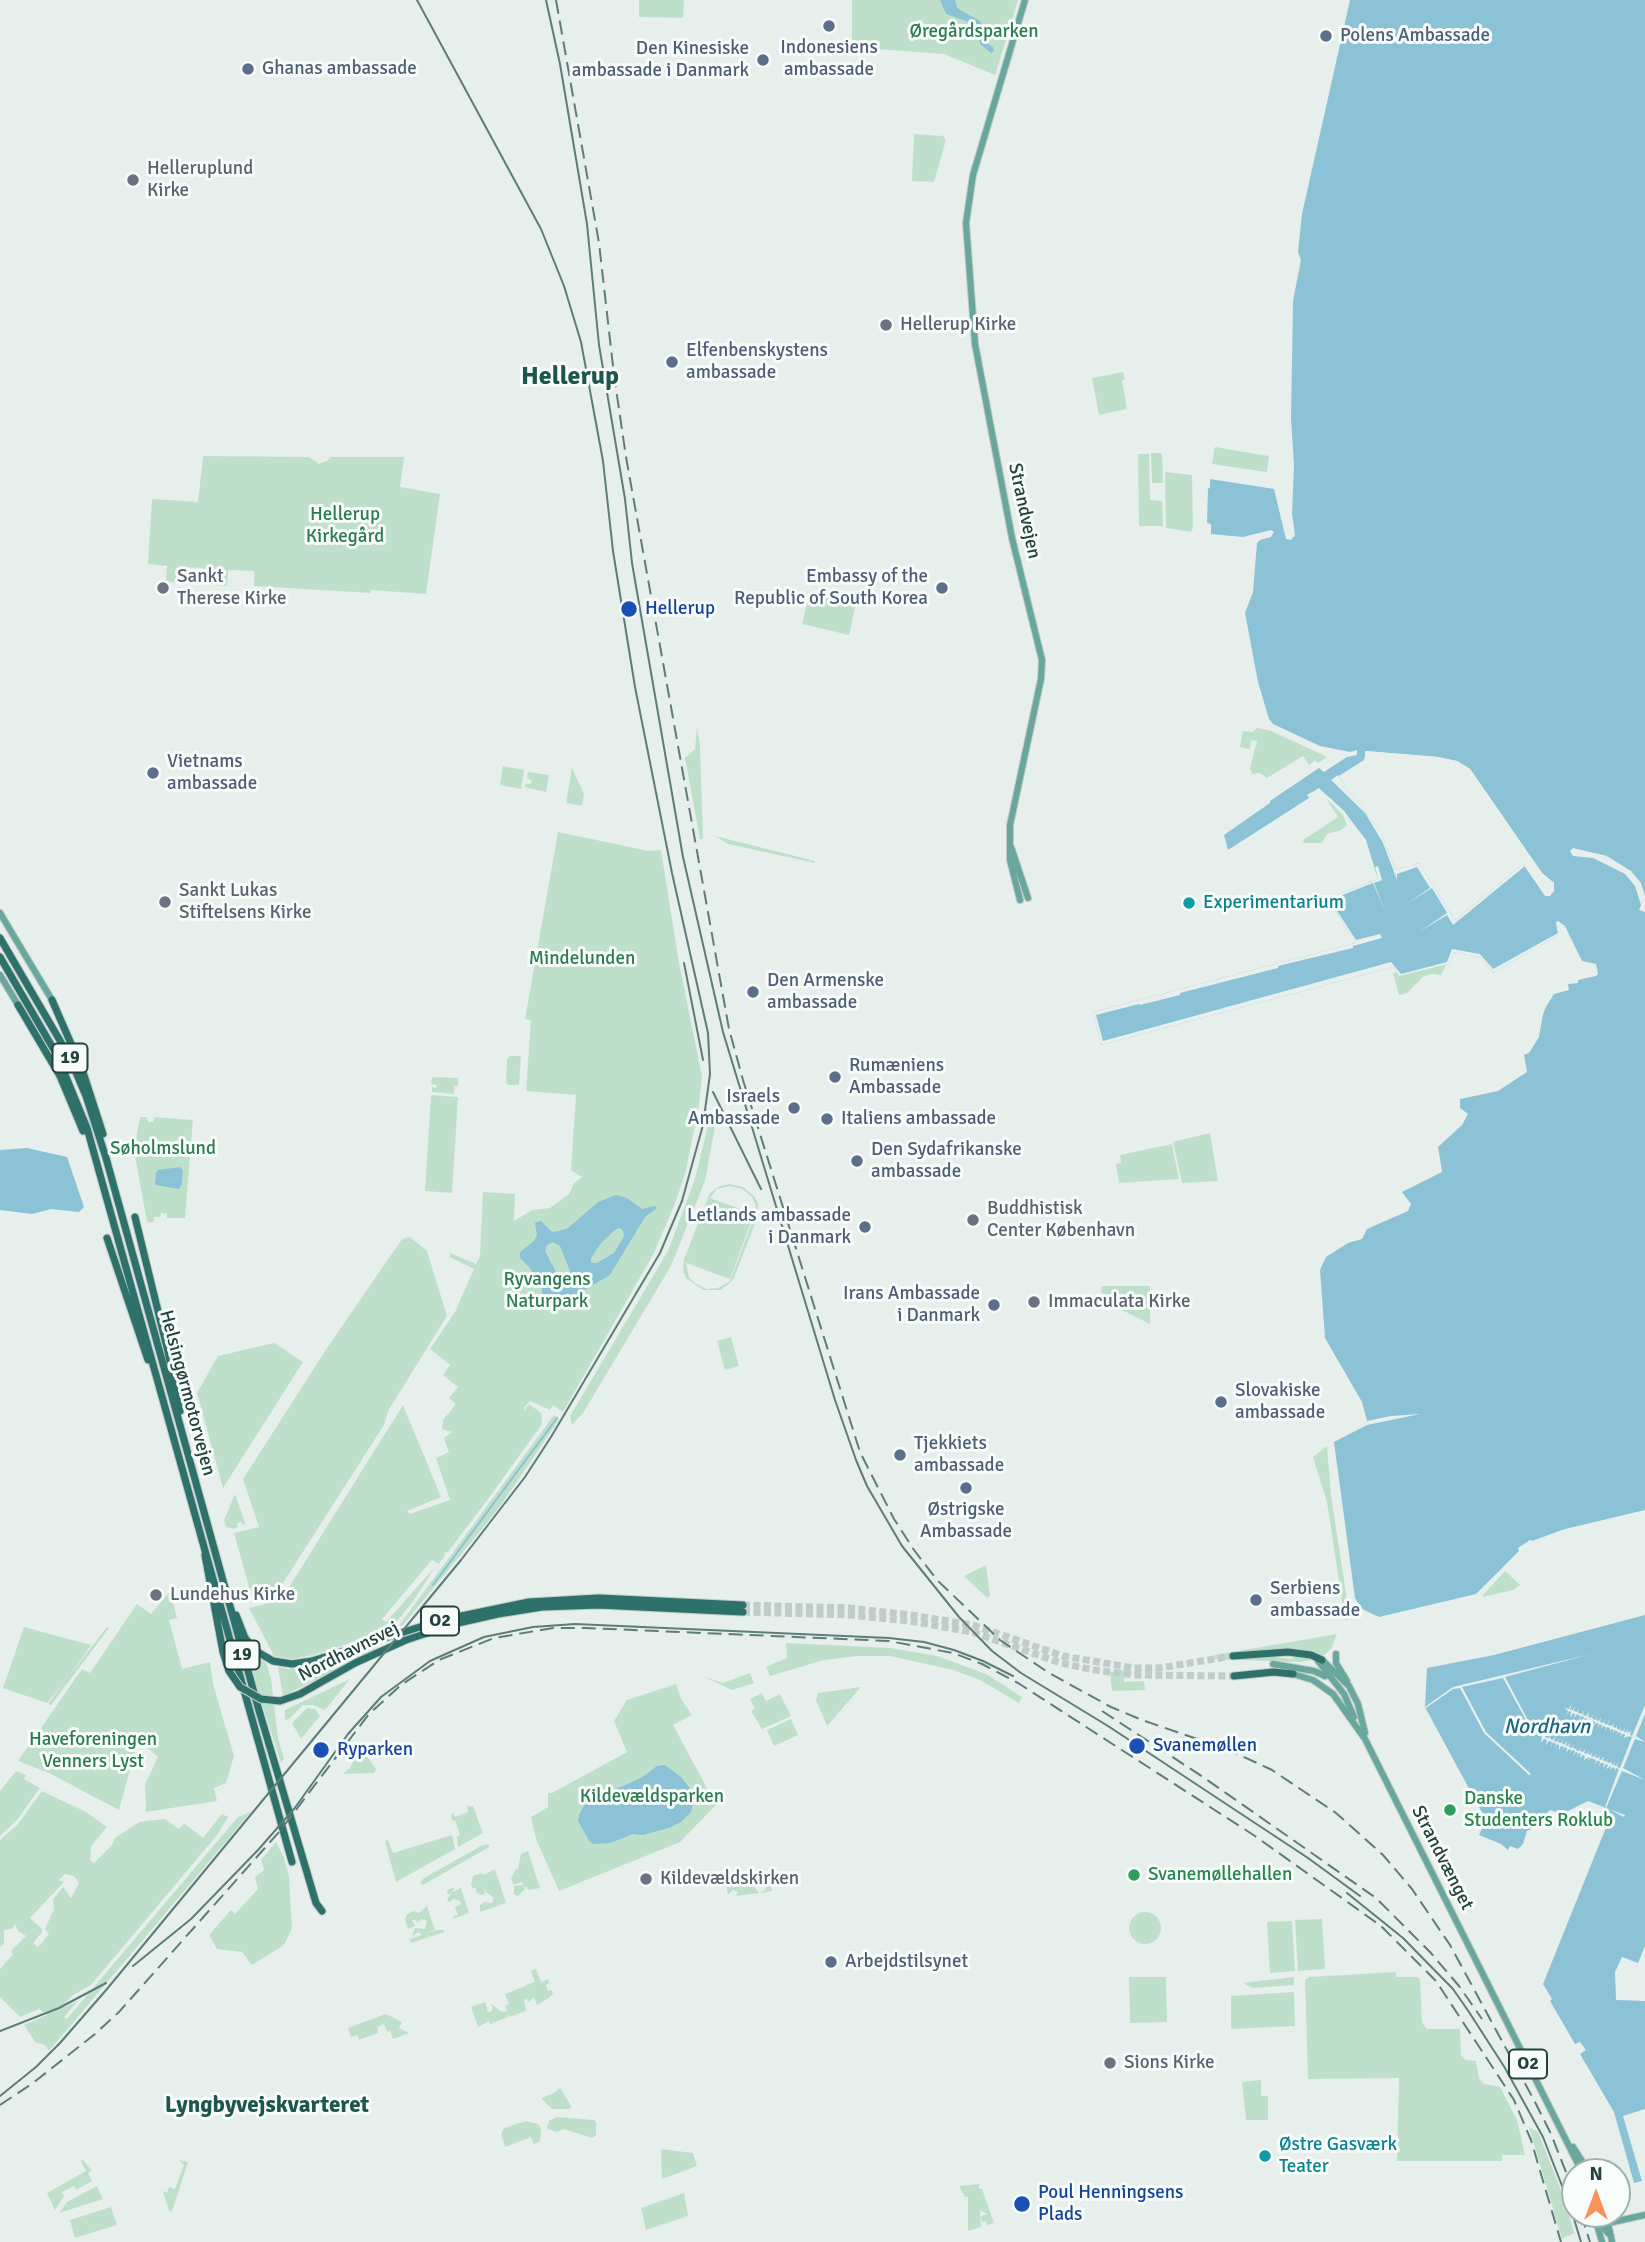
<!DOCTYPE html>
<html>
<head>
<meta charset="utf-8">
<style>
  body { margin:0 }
  #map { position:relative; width:1645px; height:2242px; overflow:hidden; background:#e6efec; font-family:Signika,sans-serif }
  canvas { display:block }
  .north { position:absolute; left:1561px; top:2158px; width:70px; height:70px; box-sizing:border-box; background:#f7fbf9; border:2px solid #a2b1ae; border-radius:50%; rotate:0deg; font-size:19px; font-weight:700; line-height:28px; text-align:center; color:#23423d }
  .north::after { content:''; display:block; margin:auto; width:24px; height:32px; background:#f7935c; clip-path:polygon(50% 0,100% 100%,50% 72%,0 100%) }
</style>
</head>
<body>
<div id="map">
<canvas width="1645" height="2242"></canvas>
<div class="north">N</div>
</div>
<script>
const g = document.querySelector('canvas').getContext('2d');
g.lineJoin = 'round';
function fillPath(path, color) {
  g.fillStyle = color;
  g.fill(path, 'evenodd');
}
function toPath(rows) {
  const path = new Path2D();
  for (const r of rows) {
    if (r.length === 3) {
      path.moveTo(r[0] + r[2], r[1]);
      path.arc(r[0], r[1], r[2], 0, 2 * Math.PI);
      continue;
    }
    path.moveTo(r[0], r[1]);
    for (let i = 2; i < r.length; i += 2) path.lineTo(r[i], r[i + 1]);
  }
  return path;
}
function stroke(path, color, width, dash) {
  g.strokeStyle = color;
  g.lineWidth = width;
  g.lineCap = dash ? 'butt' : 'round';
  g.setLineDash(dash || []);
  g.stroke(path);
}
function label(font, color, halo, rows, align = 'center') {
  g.font = font + ' Signika,sans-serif';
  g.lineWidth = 6;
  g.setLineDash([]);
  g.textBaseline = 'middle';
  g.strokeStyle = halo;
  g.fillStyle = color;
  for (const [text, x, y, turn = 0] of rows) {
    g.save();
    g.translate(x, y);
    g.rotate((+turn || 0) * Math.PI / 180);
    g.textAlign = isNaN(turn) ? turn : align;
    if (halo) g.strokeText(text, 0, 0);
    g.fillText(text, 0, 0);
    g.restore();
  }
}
fillPath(toPath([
  [639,0,684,0,683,18,639,17],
  [852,0,1018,0,1012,21,1009,21,1011,25,995,75,944,54,876,49,856,45,852,39],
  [914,134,943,136,946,140,934,182,912,181],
  [1123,372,1125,379,1122,380,1127,409,1099,415,1092,378],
  [1215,447,1269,456,1267,472,1212,464],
  [1151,453,1162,453,1163,483,1152,483],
  [1138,454,1149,454,1150,500,1162,501,1163,526,1139,526],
  [203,456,309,457,319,464,327,461,331,457,404,457,400,487,440,494,426,594,371,590,370,593,254,586,254,571,228,570,227,586,203,584,203,568,183,567,182,583,170,582,166,580,167,566,148,564,152,499,198,502],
  [1165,472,1192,475,1193,528,1191,532,1166,528],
  [809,594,856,604,849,635,802,624],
  [697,726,700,745,703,839,700,839,685,758,695,749],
  [1257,728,1269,730,1327,757,1318,763,1315,760,1309,765,1303,756,1267,778,1260,773,1252,774,1250,768,1257,741,1251,740,1250,749,1240,747,1243,731,1253,732],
  [503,766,524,770,521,789,500,785],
  [572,768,584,794,582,806,566,803],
  [528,772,549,775,546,792,525,787,525,784,531,784,532,781,527,778],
  [1326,798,1343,815,1347,825,1341,830,1327,834,1322,843,1304,843,1303,840,1338,817],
  [558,832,649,851,661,850,679,963,702,1076,699,1105,686,1170,676,1201,654,1253,563,1412,553,1405,550,1410,530,1401,524,1408,525,1410,529,1404,541,1413,542,1424,488,1499,448,1552,444,1553,445,1555,439,1564,432,1560,382,1619,386,1622,435,1567,414,1600,390,1630,313,1655,293,1659,274,1656,249,1608,281,1600,403,1405,441,1497,407,1511,410,1514,450,1500,436,1458,449,1452,444,1438,452,1432,442,1429,443,1420,456,1404,449,1398,458,1387,443,1375,450,1365,430,1349,455,1312,474,1269,450,1257,450,1253,476,1264,480,1256,483,1192,515,1194,514,1221,532,1210,550,1208,569,1194,574,1183,582,1177,571,1170,576,1095,526,1091,531,1020,525,1019],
  [715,836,815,861,815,863,728,844],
  [1447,963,1441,975,1431,974,1423,977,1407,993,1399,995,1393,973,1396,972,1400,976],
  [510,1056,521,1056,519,1085,508,1085,506,1082,507,1059],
  [432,1077,458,1078,458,1086,454,1086,454,1094,432,1092,432,1087,436,1088,437,1085,431,1084],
  [431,1095,458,1097,452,1193,425,1191],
  [140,1117,147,1117,148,1122,153,1122,155,1117,193,1120,185,1218,167,1218,167,1214,161,1213,160,1217,154,1217,154,1222,147,1222,134,1150],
  [710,1117,715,1126,705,1181,671,1266,583,1413,572,1425,570,1416,668,1251,695,1179],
  [1210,1133,1218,1181,1182,1183,1173,1142],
  [1172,1144,1179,1179,1119,1183,1116,1164,1121,1163,1120,1155],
  [730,1184,743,1187,754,1196,758,1203,758,1216,733,1280,721,1290,703,1290,686,1278,683,1270,684,1259,710,1193,720,1186],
  [730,1186,742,1189,752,1197,756,1206,755,1215,730,1281,718,1288,707,1289,695,1283,689,1277,686,1263,730,1279,754,1214,710,1198,717,1189],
  [410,1237,427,1251,447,1316,388,1411,384,1425,276,1594,253,1601,234,1533,259,1527,243,1479,327,1348,402,1239],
  [1102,1286,1150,1286,1150,1324,1122,1310,1101,1292],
  [731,1337,739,1366,725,1370,717,1341],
  [274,1343,303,1362,223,1488,197,1393,218,1356],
  [554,1415,559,1419,556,1424,499,1508,403,1625,398,1627],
  [1327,1446,1331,1496,1350,1619,1345,1620,1327,1502,1313,1457],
  [235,1494,245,1523,243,1526,242,1522,237,1523,238,1527,234,1529,226,1527,224,1520],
  [986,1565,990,1596,987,1598,964,1576],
  [1505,1571,1520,1585,1513,1590,1483,1597,1483,1595],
  [170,1591,177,1618,169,1620,182,1669,210,1662,213,1684,234,1756,226,1783,214,1788,217,1801,146,1812,145,1784,158,1757,138,1740,119,1810,49,1773,18,1761,82,1669,90,1673,137,1604,151,1614],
  [24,1627,91,1645,70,1675,107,1627,109,1628,51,1705,48,1704,64,1682,47,1703,3,1688],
  [1337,1634,1331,1649,1323,1656,1295,1648,1232,1653,1293,1659,1294,1654,1314,1660,1297,1662,1211,1659,1215,1655],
  [380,1642,372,1652,283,1696,278,1667,288,1669,310,1666],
  [786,1643,891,1648,937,1656,986,1674,1022,1697,1019,1703,980,1680,954,1670,890,1656,858,1656,824,1660,770,1676,766,1667,787,1658],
  [247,1648,266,1663,271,1678,278,1738,284,1759,281,1763,252,1672,254,1671],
  [1125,1670,1124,1682,1144,1681,1145,1690,1112,1691,1110,1672],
  [750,1673,754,1683,732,1690,702,1676,723,1683],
  [350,1679,325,1710,313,1705,303,1705,289,1719,285,1720,285,1710],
  [676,1684,681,1699,692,1715,673,1725,716,1805,680,1842,559,1891,536,1839,531,1817,548,1807,548,1793,552,1793,627,1752,614,1721,627,1700],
  [861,1687,827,1726,816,1700,818,1693],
  [762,1693,766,1701,780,1694,791,1716,762,1729,751,1711,755,1709,750,1699],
  [307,1708,315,1709,320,1716,301,1739,292,1723],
  [791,1719,798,1735,774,1746,767,1730],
  [361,1748,376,1769,374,1773,343,1774,349,1769],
  [16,1771,26,1775,24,1779,40,1788,17,1820,0,1836,0,1791],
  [42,1791,86,1812,107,1827,91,1846,90,1860,94,1863,112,1845,115,1838,139,1822,165,1819,179,1829,184,1823,203,1838,222,1814,228,1817,217,1835,91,1985,73,1995,59,2009,78,2001,64,2017,67,2019,238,1817,251,1812,49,2051,45,2045,35,2042,24,2025,47,2015,39,2009,20,2017,0,1997,0,1969,13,1954,11,1951,26,1936,18,1931,15,1924,12,1929,4,1930,4,1944,0,1947,0,1840,18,1824],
  [65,1874,74,1876,79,1883,71,1898,63,1887,53,1899,54,1909,45,1929,49,1934,38,1947,33,1943,42,1932,42,1929,30,1918,64,1882,59,1880],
  [467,1806,473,1806,483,1833,458,1847,457,1836,460,1835,455,1820,452,1821,451,1815,453,1813,455,1817,468,1812],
  [452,1835,455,1849,396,1882,385,1841,388,1840,393,1853],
  [276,1842,284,1858,289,1876,292,1928,284,1945,252,1965,242,1952,217,1949,209,1935,231,1910,235,1914,258,1889,255,1877,264,1870,261,1860],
  [489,1844,489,1847,423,1885,420,1883,424,1878,481,1846],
  [528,1851,540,1888,529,1890,524,1886,525,1889,518,1896,514,1894,514,1886,523,1885,522,1882,514,1885,511,1879,515,1870,518,1869,521,1854],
  [495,1869,506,1903,480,1912,480,1905,484,1902,492,1903,494,1898,486,1892,484,1887,485,1894,481,1895,476,1892,476,1888,473,1888,471,1885,473,1876,482,1873,484,1875],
  [766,1875,769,1877,772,1891,760,1893,765,1890,767,1884,764,1880,759,1878,755,1881,753,1885,759,1893,736,1896,738,1892,733,1890,728,1895,726,1885,732,1881,738,1883,740,1879],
  [455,1887,452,1892,461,1888,469,1913,452,1919,455,1915,458,1915,455,1907,461,1904,460,1901,454,1899,449,1902,447,1899,451,1894,448,1894,447,1890],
  [427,1906,435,1930,424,1934,438,1930,444,1930,444,1932,411,1943,410,1939,422,1935,418,1932,412,1936,415,1928,425,1929,427,1921,422,1919,417,1923,416,1920,412,1920,415,1926,408,1929,405,1919,407,1914,413,1911,419,1913],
  [1145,1928,16],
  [1322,1919,1325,1969,1298,1971,1295,1920],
  [1292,1921,1295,1971,1270,1973,1267,1922],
  [536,1969,541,1982,548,1979,549,1983,546,1985,548,1991,552,1990,553,1993,550,1997,537,2005,534,1997,529,2002,527,1999,524,2000,526,2011,509,2017,507,2012,508,2017,490,2024,489,2021,478,2027,471,2007,485,2002,488,2012,491,2012,493,2008,490,2003,502,2012,507,2011,505,2006,509,2004,505,1994,525,1986,526,1987,526,1985,535,1982,531,1971],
  [1396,1972,1396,1977,1416,1977,1420,1979,1422,2022,1427,2029,1460,2029,1461,2055,1466,2060,1476,2061,1479,2078,1484,2084,1500,2087,1517,2120,1525,2155,1502,2155,1502,2161,1397,2161,1399,2078,1308,2079,1305,1980,1309,1977],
  [1166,1977,1167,2022,1130,2023,1129,1977],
  [1294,1977,1294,1985,1253,1988,1243,1983],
  [1294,1992,1295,2026,1231,2029,1231,1996],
  [386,2014,402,2022,399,2028,409,2033,393,2039,390,2031,387,2032,384,2024,377,2027,378,2033,359,2040,357,2035,351,2037,348,2028],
  [1261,2080,1261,2096,1268,2096,1268,2120,1246,2120,1242,2082],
  [560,2088,571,2106,570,2109,552,2109,541,2098,554,2093],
  [557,2117,594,2120,596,2122,596,2135,592,2138,564,2129,557,2132,548,2129,547,2126,550,2120],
  [526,2121,538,2124,541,2129,540,2141,534,2144,531,2137,505,2147,501,2134,504,2128],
  [1529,2127,1538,2132,1567,2206,1574,2233,1562,2239],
  [661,2149,693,2153,697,2166,662,2179],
  [83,2160,92,2171,88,2173,92,2181,76,2190,74,2186,62,2192,64,2196,55,2210,47,2193,86,2171,81,2161],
  [179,2160,188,2162,172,2212,169,2211,163,2191,167,2193,169,2187,175,2189,184,2165],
  [980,2184,978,2188,982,2189,994,2223,988,2225,985,2221,982,2222,981,2216,987,2214,980,2210,981,2227,968,2231,968,2197,965,2197,959,2186],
  [97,2186,103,2199,59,2213,67,2202],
  [684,2193,688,2216,646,2230,641,2208],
  [111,2207,117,2225,75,2238,70,2220]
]), '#bee0cb');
fillPath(toPath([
  [940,0,955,0,957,7,960,10,980,21,983,27,981,39,993,47,994,51,991,53,980,44,978,29,974,24,946,14],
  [1350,0,1645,0,1645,1510,1565,1529,1532,1541,1530,1540,1518,1548,1519,1551,1476,1594,1379,1617,1362,1609,1355,1598,1334,1442,1367,1425,1420,1414,1391,1416,1367,1421,1362,1402,1325,1338,1320,1270,1326,1257,1348,1243,1362,1239,1367,1229,1408,1211,1411,1204,1402,1192,1442,1172,1438,1147,1462,1125,1468,1114,1460,1108,1460,1099,1498,1091,1527,1072,1524,1055,1529,1053,1539,1037,1543,1014,1547,1005,1554,994,1569,990,1568,984,1578,983,1578,980,1596,976,1598,974,1596,964,1582,961,1565,926,1558,921,1556,922,1558,935,1493,973,1482,958,1454,952,1449,964,1399,976,1393,967,1101,1045,1093,1012,1355,943,1331,904,1329,898,1378,879,1366,840,1344,811,1319,788,1307,795,1309,798,1228,850,1224,835,1270,803,1270,801,1319,768,1324,772,1347,757,1357,755,1357,750,1350,752,1320,746,1273,724,1269,719,1258,682,1245,613,1253,592,1257,543,1260,540,1271,537,1274,532,1271,530,1243,537,1211,534,1211,524,1207,523,1208,489,1210,487,1210,479,1274,489,1286,539,1291,540,1295,535,1292,513,1294,465,1291,419,1293,301,1301,260,1298,252,1302,214],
  [1366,751,1438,757,1457,761,1470,769,1542,873,1554,883,1554,891,1550,896,1545,896,1523,864,1455,920,1419,863,1396,870,1381,833,1355,798,1343,787,1345,785,1339,776,1364,760],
  [27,1148,67,1157,84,1207,79,1212,51,1209,32,1214,0,1210,0,1150],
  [180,1167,183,1170,182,1184,179,1189,155,1185,156,1173,158,1170],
  [616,1195,627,1198,642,1209,655,1206,657,1208,645,1217,610,1275,568,1300,553,1306,538,1307,535,1300,542,1294,542,1287,529,1267,520,1258,520,1252,534,1241,537,1235,535,1223,541,1221,552,1232,559,1231,568,1228,598,1202],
  [620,1228,623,1231,624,1236,614,1253,597,1263,591,1263,591,1258,601,1243,616,1229],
  [553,1242,560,1246,570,1271,570,1278,566,1281,558,1276,545,1251,547,1245],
  [1645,1615,1645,1946,1638,1963,1622,1957,1615,1972,1616,2000,1645,2001,1645,2109,1623,2116,1642,2181,1634,2183,1614,2112,1580,2054,1586,2050,1580,2042,1575,2044,1550,2001,1552,1999,1543,1984,1607,1825,1602,1817,1606,1808,1588,1801,1562,1814,1550,1810,1545,1815,1540,1814,1534,1828,1527,1831,1523,1844,1518,1849,1510,1846,1508,1850,1501,1844,1479,1835,1486,1820,1425,1707,1427,1668,1494,1655],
  [665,1765,681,1777,689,1787,694,1798,691,1812,681,1822,669,1828,643,1835,633,1834,610,1843,593,1844,589,1841,578,1821,579,1815,586,1802,641,1778,657,1766]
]), '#8cc2d5');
fillPath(toPath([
  [1365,751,1438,757,1457,761,1470,769,1542,873,1554,883,1550,883,1539,875,1470,774,1455,764,1436,760,1375,754,1369,755,1368,759,1365,759],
  [1338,775,1345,785,1343,787,1355,798,1381,833,1396,870,1419,863,1455,920,1523,864,1525,866,1453,925,1447,915,1419,932,1447,913,1432,888,1405,905,1430,888,1417,867,1397,874,1397,880,1383,843,1365,813,1331,780],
  [1573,848,1607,856,1631,871,1641,883,1645,896,1645,912,1639,910,1641,905,1635,886,1625,874,1593,858,1573,856,1570,851],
  [1378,866,1382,880,1374,883,1386,913,1373,883,1340,896,1343,903,1335,908,1356,940,1380,934,1382,938,1353,946,1353,948,1278,966,1278,968,1180,993,1180,995,1140,1005,1139,1004,1096,1015,1103,1041,1391,962,1401,974,1447,962,1452,949,1480,954,1493,969,1558,933,1558,935,1493,973,1482,958,1454,952,1449,964,1399,976,1393,967,1101,1045,1093,1012,1355,943,1331,904,1329,898,1378,879,1375,867],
  [1591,1654,1505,1677,1529,1722,1527,1722,1503,1678,1462,1687,1486,1732,1531,1774,1529,1775,1484,1733,1460,1688,1453,1689,1426,1708,1425,1707,1453,1687],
  [1572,1703,1570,1710,1573,1710,1575,1706,1574,1711,1577,1712,1579,1708,1578,1713,1582,1714,1584,1710,1583,1715,1586,1716,1589,1712,1588,1717,1591,1718,1593,1714,1592,1718,1595,1720,1598,1716,1596,1720,1599,1721,1601,1717,1600,1722,1603,1723,1605,1719,1604,1723,1607,1725,1609,1720,1608,1725,1612,1726,1614,1722,1613,1727,1616,1728,1617,1725,1617,1729,1619,1730,1621,1727,1620,1730,1623,1731,1625,1728,1624,1732,1626,1732,1628,1729,1627,1733,1631,1731,1630,1735,1632,1736,1645,1705,1645,1714,1636,1736,1645,1742,1635,1739,1623,1768,1645,1780,1622,1771,1606,1808,1625,1815,1624,1817,1605,1807,1619,1769,1616,1768,1615,1772,1615,1769,1613,1767,1610,1770,1611,1766,1606,1769,1608,1765,1606,1764,1603,1768,1604,1763,1601,1763,1599,1766,1600,1761,1597,1761,1595,1765,1596,1760,1593,1759,1591,1763,1593,1759,1590,1758,1588,1761,1589,1757,1584,1760,1585,1756,1583,1755,1580,1758,1581,1754,1579,1753,1577,1757,1578,1753,1576,1752,1573,1756,1575,1751,1572,1750,1570,1754,1571,1750,1569,1749,1566,1753,1567,1748,1565,1747,1562,1751,1564,1747,1561,1746,1559,1750,1559,1745,1557,1744,1555,1748,1556,1744,1553,1742,1551,1747,1552,1742,1549,1741,1546,1745,1547,1740,1544,1739,1541,1743,1542,1736,1546,1731,1545,1737,1549,1738,1551,1733,1550,1739,1553,1740,1556,1735,1554,1741,1557,1742,1559,1738,1558,1742,1561,1743,1563,1739,1562,1743,1564,1745,1567,1741,1566,1745,1568,1746,1570,1742,1569,1747,1572,1748,1574,1744,1573,1748,1576,1749,1577,1745,1576,1750,1579,1751,1581,1747,1580,1751,1583,1752,1586,1749,1584,1753,1587,1754,1589,1750,1588,1754,1590,1755,1593,1752,1591,1756,1594,1757,1597,1753,1595,1757,1598,1758,1601,1755,1599,1759,1601,1760,1604,1756,1603,1760,1606,1762,1608,1758,1607,1762,1610,1763,1612,1760,1611,1763,1613,1765,1615,1761,1614,1765,1616,1766,1618,1762,1617,1767,1620,1768,1632,1737,1629,1736,1627,1739,1628,1736,1624,1738,1625,1734,1622,1734,1620,1737,1621,1733,1619,1732,1616,1735,1618,1732,1615,1730,1613,1734,1614,1730,1611,1729,1610,1733,1610,1728,1607,1727,1605,1731,1606,1727,1603,1726,1601,1729,1602,1725,1599,1724,1598,1728,1598,1723,1596,1723,1594,1726,1595,1722,1593,1721,1590,1725,1591,1720,1588,1719,1586,1723,1587,1719,1585,1718,1582,1722,1584,1717,1581,1716,1579,1720,1580,1716,1577,1714,1574,1718,1575,1714,1573,1713,1570,1718,1571,1712,1569,1711,1566,1716,1568,1711,1564,1707,1569,1709]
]), '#e6efec');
stroke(toPath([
  [433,1585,557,1418]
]), '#8cc2d5', 2);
stroke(toPath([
  [743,1605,849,1608,911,1615,973,1625,1063,1656,1134,1668,1159,1668,1233,1656],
  [743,1612,849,1615,909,1621,972,1632,1061,1663,1094,1670,1134,1675,1234,1676]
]), '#bfccc9', 7, [7, 3.5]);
const major = toPath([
  [1011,847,1028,898],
  [1020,900,1010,860,1010,825,1041,679,1042,660,1012,538,975,344,966,223,973,175,1025,0],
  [0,913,52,1000],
  [0,975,18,1005],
  [1336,1654,1336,1663,1347,1681],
  [1322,1660,1349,1686,1358,1704,1365,1733],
  [1318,1661,1344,1694,1354,1717],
  [1273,1664,1314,1671,1325,1676],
  [1293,1674,1313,1680,1333,1694,1365,1739,1582,2172],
  [1573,2147,1589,2172],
  [1594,2214,1602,2242],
  [1600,2214,1605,2230,1611,2236],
  [1606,2217,1613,2222,1645,2215],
  [1607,2219,1612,2242]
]);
const highway = toPath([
  [0,938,69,1056,86,1096,106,1158,258,1707,316,1903,322,1911],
  [0,957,57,1055,87,1128,292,1862],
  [52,1000,82,1069,103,1134],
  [18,1005,60,1076,83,1131],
  [135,1217,168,1352,180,1411],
  [107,1238,148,1360],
  [205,1555,223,1652,229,1671],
  [236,1615,245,1638,256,1651,273,1661,292,1664,312,1661,442,1620,529,1602,599,1598,743,1605],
  [1233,1656,1288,1652,1311,1655,1322,1660],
  [1234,1676,1274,1672,1293,1674],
  [300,1694,355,1663,406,1640,458,1623,498,1614,542,1607,599,1605,743,1612]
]);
stroke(major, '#c1cac9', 8);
stroke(highway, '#c1cac9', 9);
stroke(major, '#69a69d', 6);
stroke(highway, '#2e706a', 7);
stroke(toPath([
  [546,0,560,64,587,224,599,345,625,499,632,563,683,857,723,1032,835,1400,856,1460,867,1486,902,1546,959,1617,992,1651,1021,1673,1108,1726,1308,1858,1360,1896],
  [684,963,703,1060],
  [713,1092,761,1189],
  [1347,1893,1403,1938,1453,1989,1469,2012,1505,2068,1543,2137,1571,2209,1581,2242],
  [133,1966,191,1919,258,1850,294,1809,348,1734,381,1697,430,1661,484,1637,533,1627,575,1624,889,1638,924,1642,954,1650,983,1661,1013,1676],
  [0,2031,59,2008,106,1983],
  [0,2096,36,2067,60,2043,107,1989,461,1560,525,1477,551,1437,660,1253,682,1201,703,1125,710,1074,708,1033,672,873,635,687,613,551,603,461,581,342,564,286,541,229,417,0]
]), '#5e7d78', 2);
stroke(toPath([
  [556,0,599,243,614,375,626,457,729,1029,743,1080,860,1452,894,1519,914,1550,937,1580,1000,1640,1049,1673,1111,1707,1142,1720,1229,1750,1272,1770,1336,1813,1383,1855,1412,1889,1450,1945,1535,2102,1551,2134,1575,2195],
  [1102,1711,1203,1777,1376,1898,1430,1952,1459,1986,1482,2019],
  [0,2105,33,2083,95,2034,119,2012,279,1832,369,1714,401,1685,439,1660,494,1638,553,1628,586,1628,889,1641,953,1653,982,1664,1018,1683,1255,1836,1381,1926,1436,1981,1514,2100,1531,2140,1561,2242],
  [1581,2214,1590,2242]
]), '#5e7d78', 2, [14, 7]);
const highwayBridge = toPath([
  [229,1671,240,1687,261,1699,280,1701,300,1694]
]);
stroke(highwayBridge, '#c1cac9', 9, []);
stroke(highwayBridge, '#2e706a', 7);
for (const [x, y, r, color] of [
  [829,26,7,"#5c6f8a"],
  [1326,36,7,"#5c6f8a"],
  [763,60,7,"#5c6f8a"],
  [248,69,7,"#5c6f8a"],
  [133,180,7,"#6b7280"],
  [886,325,7,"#6b7280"],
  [672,362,7,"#5c6f8a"],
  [163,588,7,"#6b7280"],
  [942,588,7,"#5c6f8a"],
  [629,609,9,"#1a4fb4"],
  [153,773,7,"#5c6f8a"],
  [165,902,7,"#6b7280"],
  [1189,903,7,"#0f9aa8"],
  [753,992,7,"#5c6f8a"],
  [835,1077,7,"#5c6f8a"],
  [794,1108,7,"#5c6f8a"],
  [827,1119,7,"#5c6f8a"],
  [857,1161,7,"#5c6f8a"],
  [973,1220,7,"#6b7280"],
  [865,1227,7,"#5c6f8a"],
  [1034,1302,7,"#6b7280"],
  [994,1305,7,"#5c6f8a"],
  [1221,1402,7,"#5c6f8a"],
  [900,1455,7,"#5c6f8a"],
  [966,1488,7,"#5c6f8a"],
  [156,1595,7,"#6b7280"],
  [1256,1600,7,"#5c6f8a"],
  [1137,1746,9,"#1a4fb4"],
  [321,1750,9,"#1a4fb4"],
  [1450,1810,7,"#2e9e5b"],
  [1134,1875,7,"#2e9e5b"],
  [646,1879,7,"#6b7280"],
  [831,1962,7,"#5c6f8a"],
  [1110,2063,7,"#6b7280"],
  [1265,2156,7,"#0f9aa8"],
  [1022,2204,9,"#1a4fb4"]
]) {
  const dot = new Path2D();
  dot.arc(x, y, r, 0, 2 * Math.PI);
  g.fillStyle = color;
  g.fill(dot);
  stroke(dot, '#f7fbf9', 2.5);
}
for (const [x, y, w] of [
  [70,1058,35],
  [440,1621,38],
  [242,1655,35],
  [1528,2064,38]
]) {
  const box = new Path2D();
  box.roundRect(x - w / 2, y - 14.5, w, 29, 5);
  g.fillStyle = '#f7fbf9';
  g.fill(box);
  stroke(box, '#23423d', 2);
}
label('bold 18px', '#23423d', null, [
  ["19",70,1058],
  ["O2",440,1621],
  ["19",242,1655],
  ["O2",1528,2064]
]);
label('19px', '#2c7b53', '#f7fbf9', [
  ["Øregårdsparken",974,32],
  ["Hellerup",345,515],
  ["Kirkegård",345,537],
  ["Mindelunden",582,959],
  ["Søholmslund",163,1149],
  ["Ryvangens",547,1280],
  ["Naturpark",547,1302],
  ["Haveforeningen",93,1740],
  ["Venners Lyst",93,1762],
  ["Kildevældsparken",652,1797]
]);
label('19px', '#4e5e75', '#f7fbf9', [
  ["Polens Ambassade",1340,36],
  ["Indonesiens",829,48,"center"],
  ["ambassade",829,70,"center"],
  ["Den Kinesiske",749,49,"right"],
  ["ambassade i Danmark",749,71,"right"],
  ["Ghanas ambassade",262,69],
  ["Elfenbenskystens",686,351],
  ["ambassade",686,373],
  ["Embassy of the",928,577,"right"],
  ["Republic of South Korea",928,599,"right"],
  ["Vietnams",167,762],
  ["ambassade",167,784],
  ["Den Armenske",767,981],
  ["ambassade",767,1003],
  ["Rumæniens",849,1066],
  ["Ambassade",849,1088],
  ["Israels",780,1097,"right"],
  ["Ambassade",780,1119,"right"],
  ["Italiens ambassade",841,1119],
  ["Den Sydafrikanske",871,1150],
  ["ambassade",871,1172],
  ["Letlands ambassade",851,1216,"right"],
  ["i Danmark",851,1238,"right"],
  ["Irans Ambassade",980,1294,"right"],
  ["i Danmark",980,1316,"right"],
  ["Slovakiske",1235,1391],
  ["ambassade",1235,1413],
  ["Tjekkiets",914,1444],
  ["ambassade",914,1466],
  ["Østrigske",966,1510,"center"],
  ["Ambassade",966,1532,"center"],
  ["Serbiens",1270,1589],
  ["ambassade",1270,1611],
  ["Arbejdstilsynet",845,1962]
], 'left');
label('19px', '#5b616d', '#f7fbf9', [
  ["Helleruplund",147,169],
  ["Kirke",147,191],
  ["Hellerup Kirke",900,325],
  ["Sankt",177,577],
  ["Therese Kirke",177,599],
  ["Sankt Lukas",179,891],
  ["Stiftelsens Kirke",179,913],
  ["Buddhistisk",987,1209],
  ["Center København",987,1231],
  ["Immaculata Kirke",1048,1302],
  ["Lundehus Kirke",170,1595],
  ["Kildevældskirken",660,1879],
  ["Sions Kirke",1124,2063]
], 'left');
label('19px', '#23423d', '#f7fbf9', [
  ["Strandvejen",1024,511,78],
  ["Helsingørmotorvejen",187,1393,75],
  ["Nordhavnsvej",349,1652,-27],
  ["Strandvænget",1442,1858,63]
]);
label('19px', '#164399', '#f7fbf9', [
  ["Hellerup",645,609],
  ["Svanemøllen",1153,1746],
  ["Ryparken",337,1750],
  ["Poul Henningsens",1038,2193],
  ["Plads",1038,2215]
], 'left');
label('19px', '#0d838f', '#f7fbf9', [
  ["Experimentarium",1203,903],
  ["Østre Gasværk",1279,2145],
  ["Teater",1279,2167]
], 'left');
label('19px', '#27864d', '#f7fbf9', [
  ["Danske",1464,1799],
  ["Studenters Roklub",1464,1821],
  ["Svanemøllehallen",1148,1875]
], 'left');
label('italic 21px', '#1a6581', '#f7fbf9', [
  ["Nordhavn",1547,1727]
]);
label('bold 23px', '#1e564e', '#f7fbf9', [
  ["Lyngbyvejskvarteret",267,2106]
]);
label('bold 26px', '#1e564e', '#f7fbf9', [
  ["Hellerup",570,377]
]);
</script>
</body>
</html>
